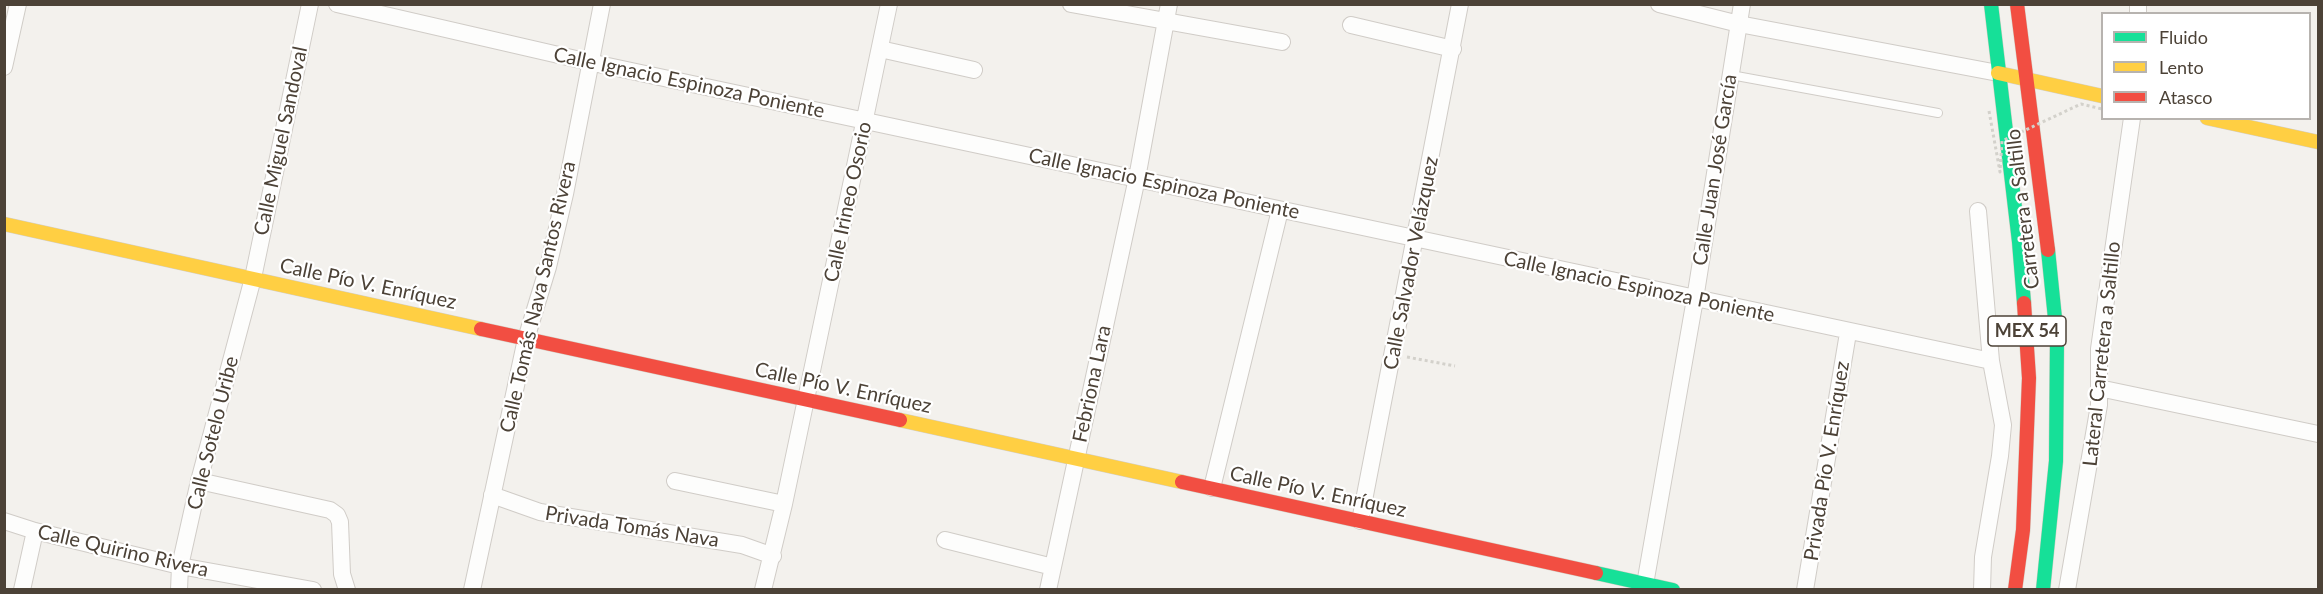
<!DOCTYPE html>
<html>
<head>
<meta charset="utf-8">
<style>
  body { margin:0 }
  #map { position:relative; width:2323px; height:594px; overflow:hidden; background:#f3f1ed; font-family:Lato,sans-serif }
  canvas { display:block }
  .frame { position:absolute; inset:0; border:6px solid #4c4237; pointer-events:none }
  .legend { position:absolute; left:2101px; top:12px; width:210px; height:108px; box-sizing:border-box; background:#fff; border:2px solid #b7b3af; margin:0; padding:8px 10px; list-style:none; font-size:18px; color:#4c4237 }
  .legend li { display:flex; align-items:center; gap:12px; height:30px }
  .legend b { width:30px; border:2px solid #b7b3af }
</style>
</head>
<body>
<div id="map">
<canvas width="2323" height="594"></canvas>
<div class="frame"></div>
<ul class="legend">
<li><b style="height:8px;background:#16e098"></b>Fluido</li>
<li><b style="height:8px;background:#ffcf43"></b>Lento</li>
<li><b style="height:8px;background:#f24e42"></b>Atasco</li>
</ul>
</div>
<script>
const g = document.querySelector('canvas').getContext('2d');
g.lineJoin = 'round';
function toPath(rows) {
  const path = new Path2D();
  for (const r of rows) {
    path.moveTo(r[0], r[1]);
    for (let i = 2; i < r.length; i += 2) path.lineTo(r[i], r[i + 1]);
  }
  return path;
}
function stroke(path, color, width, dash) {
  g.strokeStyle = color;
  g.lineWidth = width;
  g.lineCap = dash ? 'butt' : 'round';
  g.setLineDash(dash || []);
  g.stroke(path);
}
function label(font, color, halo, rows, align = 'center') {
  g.font = font + ' Lato,sans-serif';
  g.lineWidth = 4.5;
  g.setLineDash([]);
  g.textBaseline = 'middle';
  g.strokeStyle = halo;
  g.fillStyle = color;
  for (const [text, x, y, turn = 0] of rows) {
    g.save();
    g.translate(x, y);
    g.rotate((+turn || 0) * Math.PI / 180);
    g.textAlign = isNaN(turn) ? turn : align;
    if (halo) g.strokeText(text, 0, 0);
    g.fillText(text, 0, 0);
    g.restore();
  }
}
const lane = toPath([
  [1731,75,1938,113]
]);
const street = toPath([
  [337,4,589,62,1991,361],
  [1071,4,1282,42],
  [1659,4,1739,24,1998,73],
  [2138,14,2138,4],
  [1351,25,1453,49],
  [880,49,974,70],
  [4,67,18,4],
  [1978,211,1991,361,2003,425,2000,456,1983,557,1982,590],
  [2099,388,2318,434],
  [199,481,330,510,337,515,340,522,342,574,347,590],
  [675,481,784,504],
  [1212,488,1280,210],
  [492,495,540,512,742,545,773,556],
  [4,521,35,531,180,566,313,590],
  [1360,521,1460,4],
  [945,540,1053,567],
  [22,590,35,531],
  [179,590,180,566,199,481,253,278,310,4],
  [472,590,526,339,548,267,565,194,602,4],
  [763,590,784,504,889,4],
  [1048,590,1137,178,1169,4],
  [1644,590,1695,299,1742,4],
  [1805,590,1848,333],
  [2067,590,2099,405,2099,349,2132,118]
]);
const fast = toPath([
  [1991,4,2019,242,2024,303],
  [1596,573,1673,590],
  [2043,590,2056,461,2057,338,2048,250]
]);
const slow = toPath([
  [1998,73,2102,96],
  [2207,118,2318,142],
  [4,224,481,329],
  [900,420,1182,482]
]);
const jam = toPath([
  [2017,4,2048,250],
  [481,329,900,420],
  [1182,482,1596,573],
  [2015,590,2023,530,2029,378,2024,303]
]);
stroke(lane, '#d0ccc7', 10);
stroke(street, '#d0ccc7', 18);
stroke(fast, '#d3cec4', 15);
stroke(slow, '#d3cec4', 15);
stroke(jam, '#d3cec4', 15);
stroke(toPath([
  [1407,357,1455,366]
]), '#d3d1cb', 3, [3, 3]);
stroke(lane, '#fdfdfc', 8);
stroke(street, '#fdfdfc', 16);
stroke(fast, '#16e098', 14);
stroke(slow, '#ffcf43', 14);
stroke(jam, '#f24e42', 14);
stroke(toPath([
  [1989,111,2000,172,2002,141,2081,104,2102,109]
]), '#d3d1cb', 3, [3, 3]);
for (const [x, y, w] of [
  [2027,331,78]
]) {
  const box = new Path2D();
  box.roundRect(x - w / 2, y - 15, w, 30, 4.5);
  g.fillStyle = '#fff';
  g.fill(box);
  stroke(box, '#4c4237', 1.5);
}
label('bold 18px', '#4c4237', null, [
  ["MEX 54",2027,331]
]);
label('20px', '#4c4237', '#fff', [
  ["Calle Ignacio Espinoza Poniente",689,83,12],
  ["Calle Miguel Sandoval",281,141,-78],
  ["Calle Juan José García",1715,170,-81],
  ["Calle Ignacio Espinoza Poniente",1164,184,12],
  ["Calle Irineo Osorio",848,202,-78],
  ["Carretera a Saltillo",2023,209,-97],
  ["Calle Salvador Velázquez",1411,263,-79],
  ["Calle Pío V. Enríquez",368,284,12],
  ["Calle Ignacio Espinoza Poniente",1639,287,12],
  ["Calle Tomás Nava Santos Rivera",538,297,-77],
  ["Lateral Carretera a Saltillo",2102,354,-84],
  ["Febriona Lara",1092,384,-78],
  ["Calle Pío V. Enríquez",843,388,12],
  ["Calle Sotelo Uribe",213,433,-76],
  ["Privada Pío V. Enríquez",1827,461,-81],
  ["Calle Pío V. Enríquez",1318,492,12],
  ["Privada Tomás Nava",632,527,9],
  ["Calle Quirino Rivera",123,551,13]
]);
</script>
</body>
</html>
